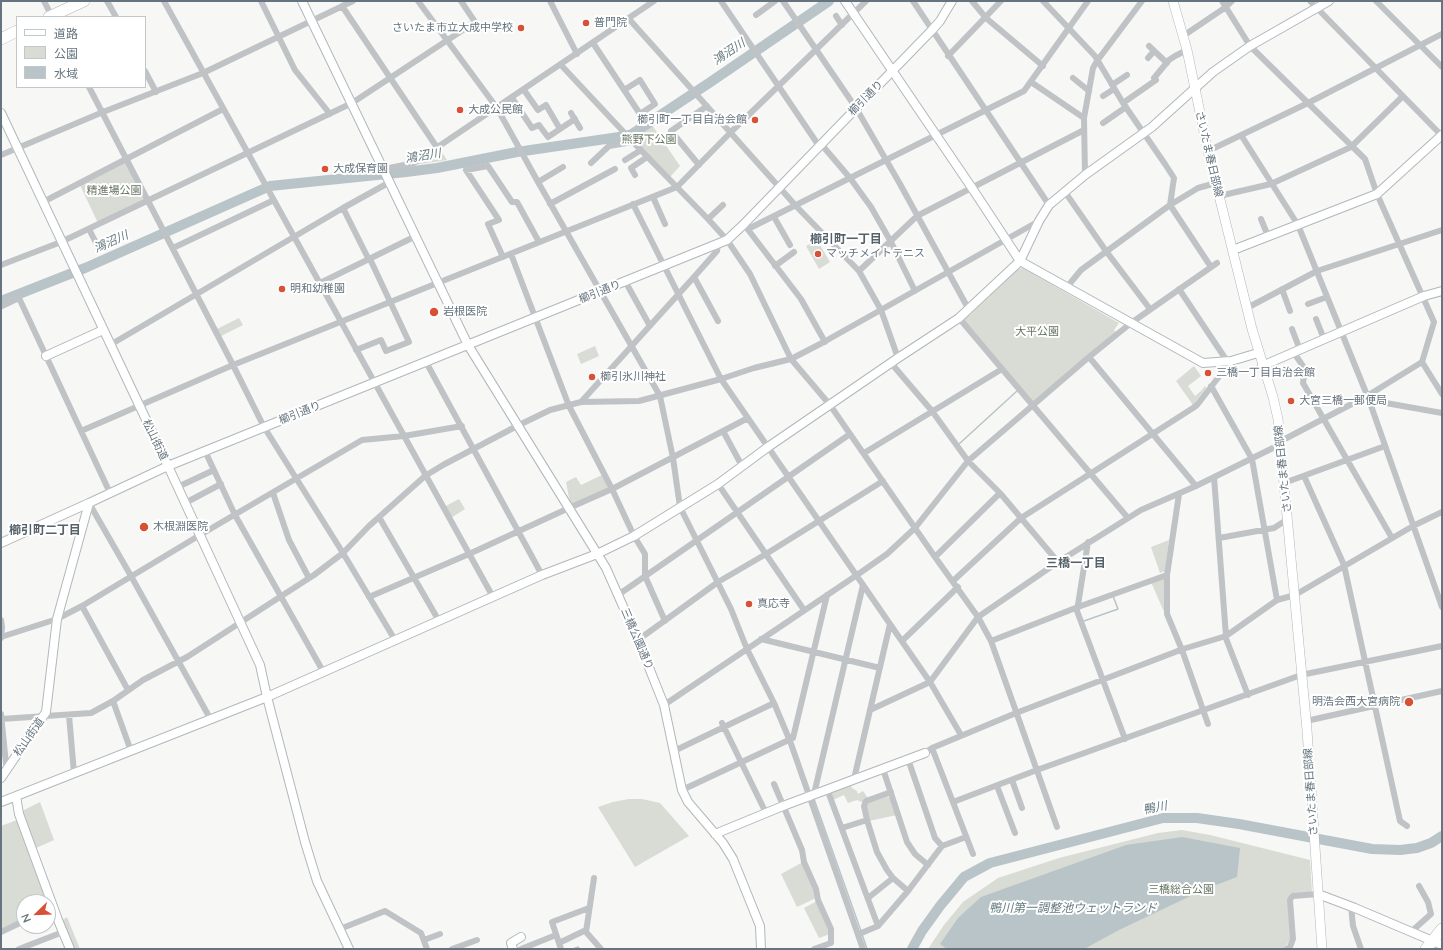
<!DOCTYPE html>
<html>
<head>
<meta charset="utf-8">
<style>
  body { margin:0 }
  #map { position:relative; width:1443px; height:950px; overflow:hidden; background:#f7f7f5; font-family:Mulish,"Noto Sans JP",sans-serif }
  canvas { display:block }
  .frame { position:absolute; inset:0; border:2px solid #65747e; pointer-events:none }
  .legend { position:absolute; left:16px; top:16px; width:130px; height:72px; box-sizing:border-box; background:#fff; border:1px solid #c1c7cb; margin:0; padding:5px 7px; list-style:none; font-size:12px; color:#65747e }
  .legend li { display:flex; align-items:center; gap:8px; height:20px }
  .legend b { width:20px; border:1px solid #c1c7cb }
  .north { position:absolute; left:16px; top:894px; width:40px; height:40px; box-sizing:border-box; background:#fff; border:1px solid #c1c7cb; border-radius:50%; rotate:247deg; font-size:11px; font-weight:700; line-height:16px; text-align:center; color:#65747e }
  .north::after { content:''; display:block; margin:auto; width:14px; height:18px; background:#d65136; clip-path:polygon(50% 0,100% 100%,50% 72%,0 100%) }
</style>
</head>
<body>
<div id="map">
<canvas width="1443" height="950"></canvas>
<div class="frame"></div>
<ul class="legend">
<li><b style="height:5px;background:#fff"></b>道路</li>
<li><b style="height:11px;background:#d8dcd4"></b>公園</li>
<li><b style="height:11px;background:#b8c4c8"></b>水域</li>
</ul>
<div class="north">N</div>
</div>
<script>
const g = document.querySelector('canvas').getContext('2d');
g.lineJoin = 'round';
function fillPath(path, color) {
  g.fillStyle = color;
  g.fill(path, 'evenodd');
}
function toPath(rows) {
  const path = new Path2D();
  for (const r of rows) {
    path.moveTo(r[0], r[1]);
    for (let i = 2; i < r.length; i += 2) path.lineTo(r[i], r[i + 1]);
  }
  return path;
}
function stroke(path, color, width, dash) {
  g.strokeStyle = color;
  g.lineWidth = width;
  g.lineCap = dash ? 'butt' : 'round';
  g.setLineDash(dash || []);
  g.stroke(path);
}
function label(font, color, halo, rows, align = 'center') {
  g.font = font + ' Mulish,"Noto Sans JP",sans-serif';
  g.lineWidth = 4;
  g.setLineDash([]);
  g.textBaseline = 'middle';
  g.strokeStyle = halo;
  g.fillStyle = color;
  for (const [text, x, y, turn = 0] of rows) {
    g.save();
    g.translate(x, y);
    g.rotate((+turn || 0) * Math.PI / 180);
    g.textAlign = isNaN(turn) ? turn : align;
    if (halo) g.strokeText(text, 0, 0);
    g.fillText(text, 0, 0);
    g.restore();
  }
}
fillPath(toPath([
  [652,125,680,166,670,177,629,137],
  [440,149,447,160,414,165],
  [126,160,147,200,98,223,79,183],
  [817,240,830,262,819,269,806,246],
  [1023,268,1119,323,1114,330,1116,332,1032,403,963,320,970,315,1018,269],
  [239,318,243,325,221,336,217,329],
  [595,346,599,356,581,364,577,354],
  [1194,366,1201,376,1188,386,1195,396,1201,391,1205,386,1206,388,1193,405,1176,381],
  [602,475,608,487,607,489,572,505,570,503,566,482,576,477,581,485],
  [459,499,465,509,451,518,444,507],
  [1169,540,1165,571,1160,573,1151,547],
  [1165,577,1165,614,1151,582],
  [850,781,852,788,857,791,858,794,863,791,868,798,864,803,857,800,848,803,844,795,833,800,828,790],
  [887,796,892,799,897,815,869,821,866,808,867,803],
  [629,799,642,799,660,803,689,836,635,867,598,807,613,802],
  [40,802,54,840,36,848,23,812,24,810],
  [17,820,47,902,24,902,24,919,1,929,1,826],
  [1182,830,1210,835,1310,860,1312,893,1292,895,1291,938,1286,946,1283,949,928,949,944,925,963,902,998,878,1059,858,1158,833],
  [803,862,815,890,816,898,797,907,781,874],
  [817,901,830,934,819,938,804,908],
  [67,917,80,949,73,949,61,921]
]), '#d8dcd4');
fillPath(toPath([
  [1182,837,1240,848,1237,877,1203,890,1119,930,1084,949,947,949,940,944,958,918,981,897,1126,845]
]), '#b8c4c8');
stroke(toPath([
  [959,444,1017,391],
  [1084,621,1118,609,1113,596],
  [814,799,861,931],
  [862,934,867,949],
  [573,949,578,947,580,949]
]), '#b8c4c8', 1.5);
stroke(toPath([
  [1,301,85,268,270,186,406,172,437,168,517,152,626,136,632,134,712,81,829,1],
  [912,949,922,931,940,906,964,877,990,863,1163,818,1197,818,1239,824,1372,849,1400,850,1417,848,1431,843,1442,836]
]), '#b8c4c8', 10);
const secondary = toPath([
  [302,1,468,345,606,568,638,640,664,705,682,790,688,802,723,843,733,859,760,926,761,949],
  [845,1,972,188,1020,261,1203,363,1231,361,1258,353],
  [1,113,168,466,89,503,57,619,46,712,1,778],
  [1233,250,1377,194,1442,135],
  [46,356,103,330],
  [1262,366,1424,296,1442,291],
  [1,543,89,503],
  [16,796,19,814,58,920,70,949],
  [1,802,267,697,542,575,597,554,634,536,718,484,768,447,898,358,959,318,1020,261,1039,221,1049,205,1085,175,1152,127,1213,72,1250,46,1329,1],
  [715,834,783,806,925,753],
  [1318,894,1355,908,1442,945],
  [349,949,317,881,305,842,267,697,260,665,168,466,727,240,743,225,932,30,940,21,952,1],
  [513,949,511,943,521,937]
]);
const primary = toPath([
  [1173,1,1187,50,1208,151,1252,329,1273,397,1278,419,1307,730,1322,949]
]);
const highway = toPath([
  [49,17,84,1],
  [1,39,17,31],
  [1426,949,1442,929]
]);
stroke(secondary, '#b1b7bb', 10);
stroke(primary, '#b2b7bb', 10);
stroke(highway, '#b2b6b9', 12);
stroke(toPath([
  [44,1,52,17],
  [107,1,116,17],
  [164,1,493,597],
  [261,1,295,70,330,114],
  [418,1,497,108,538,182,660,396,673,458,680,507,731,609,747,649,774,703,790,741,863,949],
  [550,1,577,54],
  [721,1,819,146],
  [783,1,856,108,900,184,969,310],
  [913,1,1049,205],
  [972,1,986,18,1043,66],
  [1043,1,1095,56,1123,103,1165,164,1174,178,1170,205,1211,267],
  [1222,1,1250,46,1365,159,1377,194,1434,322,1422,362,1442,394],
  [1310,1,1442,136],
  [1376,1,1442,67],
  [342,6,438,149],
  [756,15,775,1],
  [836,16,842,25],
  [629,19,796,206,859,271,881,310,898,358],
  [1183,36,1226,7,1232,1],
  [593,43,640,114,655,104,640,80,624,90],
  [1149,46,1167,63],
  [948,56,1001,1],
  [1148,58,1154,51],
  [561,65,633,142,708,219,727,240,750,274,791,359,830,405,935,557,978,617,991,641,1057,827],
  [145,71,156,92],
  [1073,78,1089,91],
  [1031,82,1084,118],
  [1112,85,1127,75],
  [89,87,233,365,264,427,343,553,395,640],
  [524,90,538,110,546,105,560,129],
  [1103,96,1114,89],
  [512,98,532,128,539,125,548,137,575,119],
  [1123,103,1156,80,1154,78,1169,60,1175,56,1187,50],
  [571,113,580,128],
  [1103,123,1126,107],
  [1241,135,1298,225,1369,400,1442,607],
  [821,144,850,178,871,207,891,242,915,291],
  [1208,151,1308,103,1442,34],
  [1,155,103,112,203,73,353,1],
  [625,160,641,150],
  [591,163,609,146,633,142],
  [699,165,671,131,707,106],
  [384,169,414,163,654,1],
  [635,175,631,168,647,157],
  [1085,175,1084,118,1093,68,1097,61,1142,1],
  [538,182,563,167],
  [1065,192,1106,251,1150,309],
  [1219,196,1271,184,1351,147,1403,96],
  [653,197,665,224],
  [43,202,223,109],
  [550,204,615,169],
  [633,204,721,379,930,682,961,735],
  [343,208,369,260],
  [774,217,790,245],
  [708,219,723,205],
  [1261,219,1268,236],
  [746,227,801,299,825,342],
  [89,229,99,249],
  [748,229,1024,91,1088,1],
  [173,248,274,200],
  [511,254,569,406,612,489,634,536,645,554,645,576,665,621],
  [503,257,488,224,499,220,466,170,488,166,512,202,517,202,539,242],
  [1,265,61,242,352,103,475,22,461,1],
  [775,266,794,252],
  [859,271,917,216,1084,130],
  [694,277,718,321],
  [625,281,650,326],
  [320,283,416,236],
  [1067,287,1081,270,1170,205,1198,188,1216,183],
  [1179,289,1227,361],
  [1282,289,1290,311],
  [1308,304,1327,297],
  [2,306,19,298,110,493],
  [1247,308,1317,271,1442,230],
  [959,318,1128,518],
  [1316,319,1324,339],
  [1292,329,1300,350],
  [110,345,343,208,390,182],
  [356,350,381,340,386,351,409,342,370,259],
  [1294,353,1305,369,1303,383,1392,538],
  [1089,357,1196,486],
  [426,362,542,575],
  [891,363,932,411,968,461,1000,493,1058,562],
  [1211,386,1252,459,1277,600],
  [1369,400,1442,413],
  [581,402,694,277,717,251,718,245],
  [81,431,233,365,677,187,731,132,866,1],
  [723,431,742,466],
  [1281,441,1367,396,1422,362],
  [205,451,235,515,324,673],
  [864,453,1002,369],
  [1304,476,1344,565,1400,821,1407,826],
  [1214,477,1226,636],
  [1284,483,1385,446],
  [718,484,804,610],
  [182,485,214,470],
  [273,493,289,540,309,578],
  [1179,494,1167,575,1167,614,1182,650,1208,724],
  [189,501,221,484],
  [89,503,131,576,211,720],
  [379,517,439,621],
  [1219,538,1274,528,1288,519],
  [1088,542,1077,611,1125,739],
  [935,557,1000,493],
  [953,581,1021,518,1193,408,1197,405,1231,361],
  [618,595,850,434],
  [369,597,469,554,569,508,612,489,748,418],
  [82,606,128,690],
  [1,620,2,627,1,638],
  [1225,636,1248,695],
  [1,637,57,619,82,606,200,535,362,440,404,436,462,426],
  [761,639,880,668],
  [638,640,718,582,766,554,883,481],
  [902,641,958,587],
  [991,641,1078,607,1167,575],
  [113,701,131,751],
  [664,705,857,575,887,554,915,528,968,461,1089,357,1131,323,1217,263],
  [870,710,930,682,978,617,1058,562,1141,510,1196,486,1281,444],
  [1,714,6,764,8,768],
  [69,715,74,773],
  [1,719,91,713,113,701,143,680,187,657,314,575,343,553,369,526,425,476,443,465,517,426,550,410,581,402,639,401,721,379,754,368,791,359,822,343,1039,221],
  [1306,721,1442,691],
  [722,723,766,813],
  [932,748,973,854],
  [674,751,774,703],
  [925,753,932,748,1016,713,1183,649,1226,636,1277,600,1295,595,1413,526,1442,512],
  [908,759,935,838,942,846],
  [883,769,907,842,915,854,928,865],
  [854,779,890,624],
  [1012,780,1022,808],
  [774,784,802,850,804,862,816,889,818,900,831,929,831,943,814,949],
  [997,786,1015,833],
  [827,789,878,926],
  [682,790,793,738,827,595],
  [814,794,863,585],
  [953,802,1037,770,1301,675,1442,646],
  [867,820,864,806,866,801,891,792],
  [842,828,867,820,877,852,887,870,893,878,908,891],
  [594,878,586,932,601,949],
  [868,898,893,878],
  [1351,906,1353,926,1361,949],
  [340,929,385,911,421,933,427,949],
  [1412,931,1431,914,1428,902,1419,886],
  [1,932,24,921],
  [859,934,878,926,908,891,942,846,966,837],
  [424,940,440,934],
  [559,943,586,930],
  [19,949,63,932],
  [452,949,477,940],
  [521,949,556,935],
  [561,949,552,922,589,908],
  [1287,949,1290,947,1293,939,1290,900,1291,898,1293,896,1318,894]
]), '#bfc3c6', 6);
stroke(secondary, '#fff', 8);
stroke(primary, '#fff', 9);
stroke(highway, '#fff', 11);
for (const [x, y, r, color] of [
  [586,23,4,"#d65136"],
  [521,28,4,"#d65136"],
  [460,110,4,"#d65136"],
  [755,120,4,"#d65136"],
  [325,169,4,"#d65136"],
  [818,254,4,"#d65136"],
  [282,289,4,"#d65136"],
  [434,312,5,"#d65136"],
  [1208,373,4,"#d65136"],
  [592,377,4,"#d65136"],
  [1291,401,4,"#d65136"],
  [144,527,5,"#d65136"],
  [749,604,4,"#d65136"],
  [1409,702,5,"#d65136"]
]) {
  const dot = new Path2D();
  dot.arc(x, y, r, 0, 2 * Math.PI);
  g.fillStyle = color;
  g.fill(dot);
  stroke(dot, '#fff', 1.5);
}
label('11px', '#65747e', '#fff', [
  ["普門院",594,23],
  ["さいたま市立大成中学校",513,28,"right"],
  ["大成公民館",468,110],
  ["櫛引町一丁目自治会館",747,120,"right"],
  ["大成保育園",333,169],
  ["マッチメイトテニス",826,254],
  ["明和幼稚園",290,289],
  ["岩根医院",443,312],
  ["三橋一丁目自治会館",1216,373],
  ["櫛引氷川神社",600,377],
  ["大宮三橋一郵便局",1299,401],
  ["木根淵医院",153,527],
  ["真応寺",757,604],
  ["明浩会西大宮病院",1400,702,"right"]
], 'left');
label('11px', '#65747e', '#fff', [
  ["櫛引通り",866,98,-45],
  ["さいたま春日部線",1209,154,77],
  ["櫛引通り",600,292,-22],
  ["櫛引通り",300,413,-22],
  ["松山街道",155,440,64],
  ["さいたま春日部線",1283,469,-96],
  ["三橋公園通り",637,639,67],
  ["松山街道",29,737,-55],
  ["さいたま春日部線",1311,792,-94]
]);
label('11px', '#677663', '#fff', [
  ["熊野下公園",649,140],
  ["精進場公園",114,191],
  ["大平公園",1037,332],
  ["三橋総合公園",1181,890]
]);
label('italic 12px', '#657a7f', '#fff', [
  ["鴻沼川",729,52,-34],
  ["鴻沼川",423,156,-9],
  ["鴻沼川",111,242,-24],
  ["鴨川",1155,808,-10],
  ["鴨川第一調整池ウェットランド",1073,908]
]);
label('bold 12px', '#566269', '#fff', [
  ["櫛引町一丁目",846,239],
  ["櫛引町二丁目",45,530],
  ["三橋一丁目",1076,563]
]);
</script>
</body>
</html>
